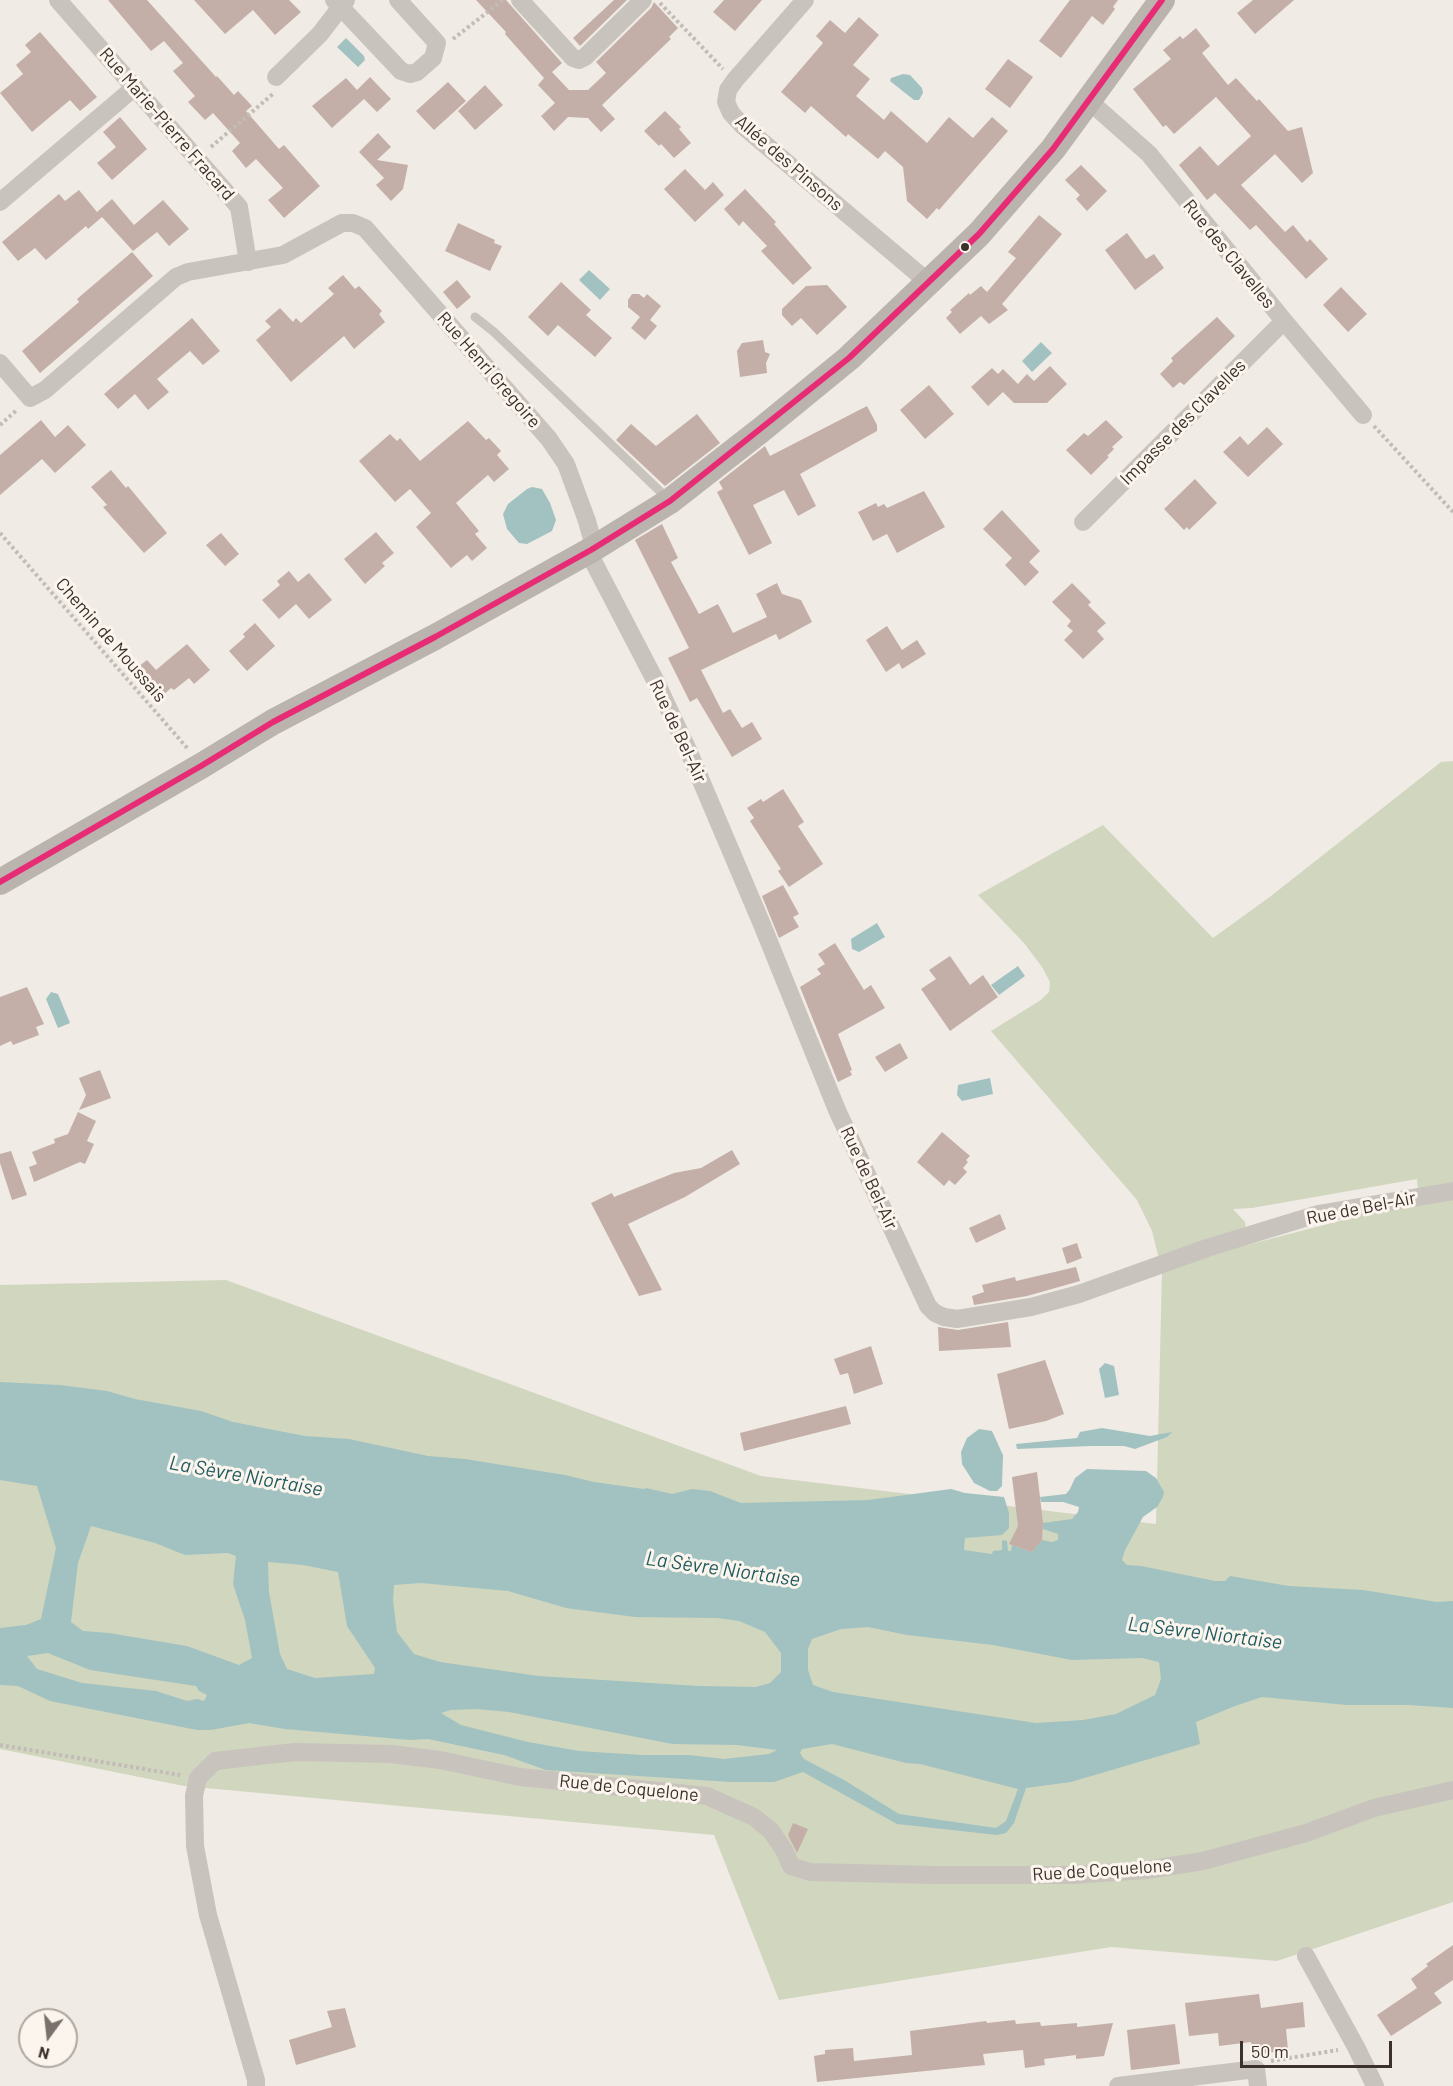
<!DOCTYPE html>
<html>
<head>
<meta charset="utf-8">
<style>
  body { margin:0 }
  #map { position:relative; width:1453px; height:2086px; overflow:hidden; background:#f0ebe5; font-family:Barlow,sans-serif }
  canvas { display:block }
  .north { position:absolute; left:18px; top:2008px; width:60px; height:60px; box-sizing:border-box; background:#fbf5ee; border:2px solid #aea6a0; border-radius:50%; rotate:195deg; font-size:16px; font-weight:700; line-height:24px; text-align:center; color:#3b302b }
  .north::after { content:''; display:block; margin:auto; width:21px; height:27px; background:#7a716c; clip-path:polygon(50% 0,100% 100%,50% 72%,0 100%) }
  .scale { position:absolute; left:1240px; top:2041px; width:152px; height:27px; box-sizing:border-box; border:3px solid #3b302b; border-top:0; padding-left:8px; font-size:18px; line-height:21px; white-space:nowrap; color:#3b302b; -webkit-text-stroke:4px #fbf5ee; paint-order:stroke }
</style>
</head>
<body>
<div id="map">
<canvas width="1453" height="2086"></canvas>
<div class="north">N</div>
<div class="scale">50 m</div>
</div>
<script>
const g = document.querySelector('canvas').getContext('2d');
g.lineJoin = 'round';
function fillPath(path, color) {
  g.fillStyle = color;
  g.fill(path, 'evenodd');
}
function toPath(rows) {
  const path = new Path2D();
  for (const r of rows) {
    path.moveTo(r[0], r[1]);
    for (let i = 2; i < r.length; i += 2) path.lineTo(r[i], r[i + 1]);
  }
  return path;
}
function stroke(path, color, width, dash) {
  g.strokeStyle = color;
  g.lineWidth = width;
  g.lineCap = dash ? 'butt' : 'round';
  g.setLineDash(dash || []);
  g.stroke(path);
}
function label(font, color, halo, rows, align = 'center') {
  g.font = font + ' Barlow,sans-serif';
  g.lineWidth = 6;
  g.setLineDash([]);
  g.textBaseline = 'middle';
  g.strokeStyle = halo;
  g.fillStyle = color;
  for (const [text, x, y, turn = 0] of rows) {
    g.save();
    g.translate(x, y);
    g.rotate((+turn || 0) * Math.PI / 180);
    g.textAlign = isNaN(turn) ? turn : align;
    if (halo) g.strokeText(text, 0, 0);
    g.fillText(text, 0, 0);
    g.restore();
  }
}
fillPath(toPath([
  [1453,761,1453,1902,1277,1961,1111,1947,779,2000,714,1835,184,1786,0,1749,0,1285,226,1280,761,1476,1156,1524,1162,1271,1152,1231,1137,1200,991,1031,1041,1000,1049,992,1050,982,1042,967,1024,943,978,895,1103,825,1213,938,1271,896,1441,762],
  [1417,1179,1419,1204,1351,1218,1247,1245,1245,1222,1233,1209,1252,1208]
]), '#d1d6bf');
fillPath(toPath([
  [346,38,364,56,365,60,358,67,337,47],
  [903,74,910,75,922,88,923,93,919,100,914,100,890,81,891,78],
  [589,270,610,289,600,300,579,280],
  [1041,342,1052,353,1032,372,1022,361],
  [532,487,542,489,550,503,556,520,552,531,527,544,519,543,507,529,503,514,508,504,527,489],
  [877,923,885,937,859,952,852,949,851,939],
  [1018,966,1025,976,999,995,991,985],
  [51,992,58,994,70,1023,58,1028,46,999],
  [990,1078,993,1094,962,1101,957,1095,958,1085],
  [1105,1363,1114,1366,1119,1395,1105,1398,1099,1369],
  [0,1382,60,1385,107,1391,135,1399,201,1411,233,1422,305,1436,349,1439,428,1456,465,1459,565,1475,594,1482,644,1489,646,1488,672,1494,692,1489,710,1491,741,1503,868,1500,951,1489,965,1493,1004,1497,1009,1513,1009,1528,1002,1535,965,1538,964,1550,992,1554,993,1551,1002,1550,1002,1540,1007,1541,1008,1551,1011,1551,1012,1545,1032,1552,1042,1540,1052,1542,1058,1540,1058,1534,1043,1529,1043,1523,1072,1519,1078,1512,1079,1507,1063,1502,1041,1502,1040,1497,1066,1494,1070,1489,1075,1478,1087,1469,1146,1471,1156,1478,1164,1492,1163,1497,1157,1507,1143,1517,1125,1550,1122,1560,1127,1565,1141,1566,1215,1581,1225,1581,1230,1576,1289,1586,1363,1590,1437,1602,1453,1601,1453,1708,1408,1705,1347,1705,1262,1697,1235,1706,1196,1722,1200,1744,1071,1782,1026,1788,1014,1823,1006,1833,997,1835,897,1824,803,1772,774,1782,731,1782,546,1770,504,1755,428,1739,410,1740,285,1729,249,1723,211,1730,197,1730,50,1701,18,1686,0,1685,0,1628,26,1625,41,1619,56,1548,37,1486,0,1480],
  [91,1526,155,1543,185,1555,228,1553,236,1556,233,1584,245,1620,252,1658,239,1665,187,1646,109,1633,83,1631,71,1622,78,1563],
  [268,1562,303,1565,338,1572,347,1626,375,1668,374,1674,315,1678,287,1669,280,1654,269,1592],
  [421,1583,508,1591,566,1608,635,1617,717,1618,739,1621,765,1632,781,1653,781,1672,770,1683,756,1687,699,1686,539,1676,440,1662,414,1654,397,1632,393,1601,394,1585],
  [868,1627,907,1635,993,1645,1072,1660,1142,1658,1159,1662,1161,1679,1155,1695,1116,1714,1083,1720,1036,1723,833,1692,813,1685,808,1670,808,1649,812,1639,841,1629],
  [48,1653,90,1670,196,1686,199,1691,207,1695,204,1701,197,1699,187,1701,156,1691,82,1683,37,1669,27,1656],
  [476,1709,509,1712,672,1744,737,1745,777,1750,769,1754,724,1759,689,1755,642,1755,579,1751,528,1742,461,1725,441,1713,451,1710],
  [832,1744,906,1763,920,1764,1018,1789,1006,1821,996,1828,899,1814,844,1780,804,1759,800,1753,802,1749],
  [1102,1428,1150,1436,1172,1432,1167,1437,1135,1449,1124,1446,1091,1446,1017,1449,1016,1444,1077,1438,1080,1432],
  [979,1429,992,1431,1003,1455,1002,1486,997,1491,990,1491,974,1483,962,1464,961,1452,967,1438]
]), '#a1c2c1');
fillPath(toPath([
  [108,0,147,0,216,77,217,76,234,95,238,91,252,106,246,111,279,149,284,145,320,186,284,218,268,200,283,188,256,159,246,168,232,151,240,143,213,113,205,120,188,102,195,96,173,71,183,63,164,41,151,51],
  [194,0,289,0,301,12,275,35,253,10,225,34],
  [476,0,506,0,562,63,552,72,569,90,588,90,606,73,596,62,651,8,654,2,678,28,669,37,671,39,602,105,615,119,601,132,588,118,568,117,554,131,541,116,555,103,538,85,544,78,505,34,506,32],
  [614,0,627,0,580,46,573,38],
  [724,0,762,0,735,31,713,12],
  [1070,0,1118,0,1113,7,1115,9,1103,25,1092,16,1061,58,1039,41],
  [1253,0,1294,0,1255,34,1237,13],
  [859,17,879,35,853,65,870,79,856,96,884,120,891,111,927,143,949,117,973,138,992,117,1008,131,939,210,937,208,927,219,907,201,903,167,885,151,878,159,848,134,846,137,811,106,805,113,781,92,823,43,816,36,830,20,845,33],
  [1196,28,1210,46,1202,53,1228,85,1236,78,1257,101,1259,99,1288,131,1302,127,1313,173,1302,183,1275,154,1241,185,1285,232,1293,225,1307,242,1310,239,1328,259,1306,279,1256,225,1250,230,1215,193,1207,200,1179,165,1200,146,1218,166,1251,136,1216,97,1174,134,1166,125,1163,127,1133,89,1171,59,1163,50,1180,36,1183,39],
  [40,32,97,97,80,111,70,100,32,132,0,93,23,74,16,65,31,52,25,45],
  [1008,59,1033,77,1010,108,985,89],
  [370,77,391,99,377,112,364,99,332,128,312,106,346,78,357,90],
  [448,82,466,101,434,130,416,111],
  [485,85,503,105,475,130,458,111],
  [665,111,681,127,679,129,691,143,674,158,661,144,659,146,644,131],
  [120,117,147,149,112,180,97,163,116,147,103,132],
  [378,133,391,147,377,160,408,165,403,189,391,201,376,185,384,178,359,152],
  [1081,165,1107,191,1087,211,1076,199,1080,195,1065,180],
  [685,169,705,190,713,182,724,195,695,222,664,189],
  [745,189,776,222,774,224,812,268,793,285,761,251,767,246,743,221,739,226,724,209],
  [79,190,97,212,112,199,134,225,163,200,189,229,169,246,157,232,133,251,102,217,88,229,86,226,46,260,35,248,18,261,2,242,59,194,65,201],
  [1039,215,1062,234,1002,304,1008,310,989,324,981,316,960,334,946,318,952,312,950,310,969,293,970,295,981,286,987,292,1016,258,1008,252],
  [458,223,495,240,494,243,502,246,490,271,445,251],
  [1127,233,1146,259,1154,254,1164,268,1135,290,1105,250],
  [132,252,153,276,40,373,22,351,79,302,77,299],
  [343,275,355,289,359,286,382,311,379,314,385,322,354,349,344,336,291,382,256,340,271,327,265,321,280,308,293,322,296,318,301,323,334,294,328,288],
  [457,280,471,297,457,309,443,292],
  [561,282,591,310,586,315,612,338,595,357,558,325,548,336,528,317],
  [827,285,847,307,817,335,801,318,792,326,782,315,782,309,806,286],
  [1341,287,1367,314,1348,332,1323,305],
  [632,294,639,294,644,298,647,294,661,306,650,320,657,326,645,340,631,328,640,317,628,307,628,300],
  [1217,317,1235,336,1184,385,1180,382,1173,388,1160,374,1173,361,1171,358],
  [192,318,220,351,203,365,190,351,157,379,169,392,148,410,135,394,118,409,104,394],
  [763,340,765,352,770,354,766,363,767,373,740,377,737,351,742,343],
  [1050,366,1067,384,1047,403,1014,403,1003,392,988,406,971,387,992,368,998,374,1003,369,1018,384,1027,374,1034,381],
  [929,385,954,414,925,439,900,410],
  [867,406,877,425,877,431,800,474,816,506,798,516,784,490,753,505,772,543,749,555,717,492,723,489,719,482,765,446,770,456],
  [697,414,720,443,665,486,616,440,631,424,656,446],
  [41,420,55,437,68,425,86,445,55,473,42,459,0,495,0,455],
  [1106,420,1123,437,1112,447,1114,449,1107,456,1109,457,1091,475,1066,450,1084,433,1088,436],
  [468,421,486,440,489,438,501,451,497,455,509,469,494,482,488,475,456,503,479,531,475,534,487,548,472,561,467,555,451,568,416,527,431,513,410,489,395,502,359,461,390,434,397,441,400,438,420,461],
  [1267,427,1283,444,1248,477,1223,452,1240,436,1248,445],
  [111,470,126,488,128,486,167,533,144,553,103,507,107,505,91,487],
  [1195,479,1217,503,1189,530,1187,527,1184,530,1164,509],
  [924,491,945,527,897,553,887,534,873,541,858,512,876,503,878,507,884,504,887,508],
  [1002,510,1040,551,1029,562,1039,572,1025,586,1005,565,1012,558,983,529],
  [662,524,678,558,671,562,699,614,718,604,733,633,767,617,756,594,777,583,782,594,801,600,812,622,779,640,776,634,701,670,723,713,730,709,742,728,752,722,762,739,732,757,697,698,690,702,668,658,689,648,635,540],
  [376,532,394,553,382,563,385,566,365,584,344,559],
  [221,533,239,554,225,566,206,545],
  [289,571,298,582,309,573,332,600,309,619,296,604,279,619,262,600,280,585,277,581],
  [1072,583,1091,602,1088,605,1106,623,1097,631,1104,639,1083,659,1064,640,1073,631,1067,626,1071,621,1052,602],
  [255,623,275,646,247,671,229,651,245,637,243,634],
  [887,626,902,650,917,640,926,654,902,669,899,663,886,672,866,640],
  [187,644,210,670,194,684,189,678,174,690,171,688,159,699,134,670,147,660,156,670],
  [783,789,804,822,798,826,823,864,789,887,778,871,781,869,750,821,754,818,747,808,761,799,763,802],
  [783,885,799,914,793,917,799,927,779,938,762,896],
  [835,943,864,990,871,985,885,1008,838,1034,852,1070,850,1071,852,1075,838,1082,800,987,821,974,817,969,825,964,818,954],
  [950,956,970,985,983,975,998,997,950,1031,921,989,936,979,929,970],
  [27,987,44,1024,36,1027,39,1035,13,1045,11,1041,0,1046,0,997],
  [900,1043,908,1058,885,1072,875,1057],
  [100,1070,111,1098,79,1110,86,1095,79,1078],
  [78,1112,96,1121,87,1141,94,1144,85,1164,80,1162,34,1182,29,1167,37,1164,32,1152,55,1143,54,1139,68,1134],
  [942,1132,970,1156,966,1160,968,1162,963,1168,967,1172,955,1185,949,1180,944,1186,917,1162],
  [732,1150,740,1164,685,1197,628,1224,662,1290,639,1296,591,1203,612,1193,614,1197,674,1173,701,1168],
  [11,1151,27,1195,12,1200,0,1163,0,1154],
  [1000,1214,1006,1229,976,1243,969,1228],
  [1077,1243,1082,1258,1067,1264,1062,1248],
  [1076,1267,1080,1281,1027,1296,974,1305,972,1296,984,1292,982,1285,1015,1277,1016,1281],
  [1008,1322,1011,1347,939,1351,938,1327,958,1330],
  [871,1346,883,1384,854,1394,848,1373,840,1375,834,1359],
  [1045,1360,1064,1414,1046,1421,1009,1429,997,1374],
  [846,1406,851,1424,744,1451,740,1433],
  [1037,1472,1043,1523,1042,1540,1032,1552,1009,1544,1018,1526,1012,1477],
  [793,1823,808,1829,797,1853,788,1835],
  [1453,1945,1453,1980,1434,1993,1442,2003,1391,2036,1377,2015,1417,1988,1411,1979,1428,1966,1426,1964],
  [1259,1994,1261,2008,1303,2002,1305,2027,1286,2029,1288,2050,1253,2055,1251,2042,1219,2046,1218,2033,1189,2036,1185,2003],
  [345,2008,356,2047,296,2065,289,2040,332,2027,327,2011],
  [1015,2020,1016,2024,1040,2022,1041,2026,1077,2023,1077,2027,1113,2023,1104,2056,1076,2059,1076,2055,1044,2059,1045,2065,1025,2068,1023,2050,983,2054,985,2065,817,2082,814,2056,825,2054,825,2050,853,2048,854,2061,912,2055,910,2031,986,2021,987,2023],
  [1175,2024,1180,2064,1131,2070,1127,2030]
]), '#c3afa7');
stroke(toPath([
  [660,3,723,69],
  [453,39,503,0],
  [211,147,274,93],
  [0,425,17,410],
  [1374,426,1453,512],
  [0,533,188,749],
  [0,1745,180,1775],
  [1271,2061,1338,2050]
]), '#c2bbb6', 4, [3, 3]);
stroke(toPath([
  [475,317,494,332,668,499]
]), '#c9c3be', 9);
stroke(toPath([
  [58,0,239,207,248,262],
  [334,0,401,71,410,74,417,72,433,58,437,43,398,0],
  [520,0,573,58,579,60,585,57,643,0],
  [805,0,735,80,728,90,726,102,731,113,742,125,928,282],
  [276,77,320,34,346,0],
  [1088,100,1149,154,1284,321,1363,415],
  [0,202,135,87],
  [0,363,30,398,45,390,176,277,188,272,283,255,342,223,353,223,365,228,549,439,566,464,587,521,592,539,591,550,593,561,656,682,688,750,761,922,837,1110,928,1306,935,1313,944,1317,957,1319,1031,1307,1079,1294,1207,1248,1318,1214,1453,1191],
  [1083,522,1284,321],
  [1306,1956,1356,2047,1375,2086],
  [256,2086,256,2080,208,1915,195,1846,194,1796,198,1778,215,1761,295,1752,391,1754,440,1760,520,1777,707,1796,754,1817,771,1831,784,1850,791,1866,810,1872,935,1875,1073,1875,1146,1870,1203,1861,1306,1833,1374,1808,1453,1790],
  [1118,2086,1256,2069,1258,2086]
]), '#c9c3be', 18);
stroke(toPath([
  [0,882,201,766,273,722,435,637,591,550,670,501,761,430,849,358,979,234,1053,149,1162,0]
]), '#bab3ae', 26);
stroke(toPath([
  [0,882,201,766,273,722,435,637,591,550,670,501,849,358,979,234,1053,149,1162,0]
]), '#e72b75', 6);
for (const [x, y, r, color] of [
  [965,247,5,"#3b302b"]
]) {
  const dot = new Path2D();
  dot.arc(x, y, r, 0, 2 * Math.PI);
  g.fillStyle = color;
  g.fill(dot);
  stroke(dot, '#fbf5ee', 2);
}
label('18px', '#3b302b', '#fbf5ee', [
  ["Rue Marie-Pierre Fracard",167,124,49],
  ["Allée des Pinsons",789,163,41],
  ["Rue des Clavelles",1229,254,51],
  ["Rue Henri Gregoire",489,370,49],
  ["Impasse des Clavelles",1183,422,-45],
  ["Chemin de Moussais",111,640,49],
  ["Rue de Bel-Air",678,731,65],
  ["Rue de Bel-Air",869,1178,65],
  ["Rue de Bel-Air",1361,1208,-11],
  ["Rue de Coquelone",629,1788,6],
  ["Rue de Coquelone",1102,1870,-4]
]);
label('italic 20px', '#1f5a5e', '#fbf5ee', [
  ["La Sèvre Niortaise",246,1476,10],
  ["La Sèvre Niortaise",723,1569,8],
  ["La Sèvre Niortaise",1205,1633,7]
]);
</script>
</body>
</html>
